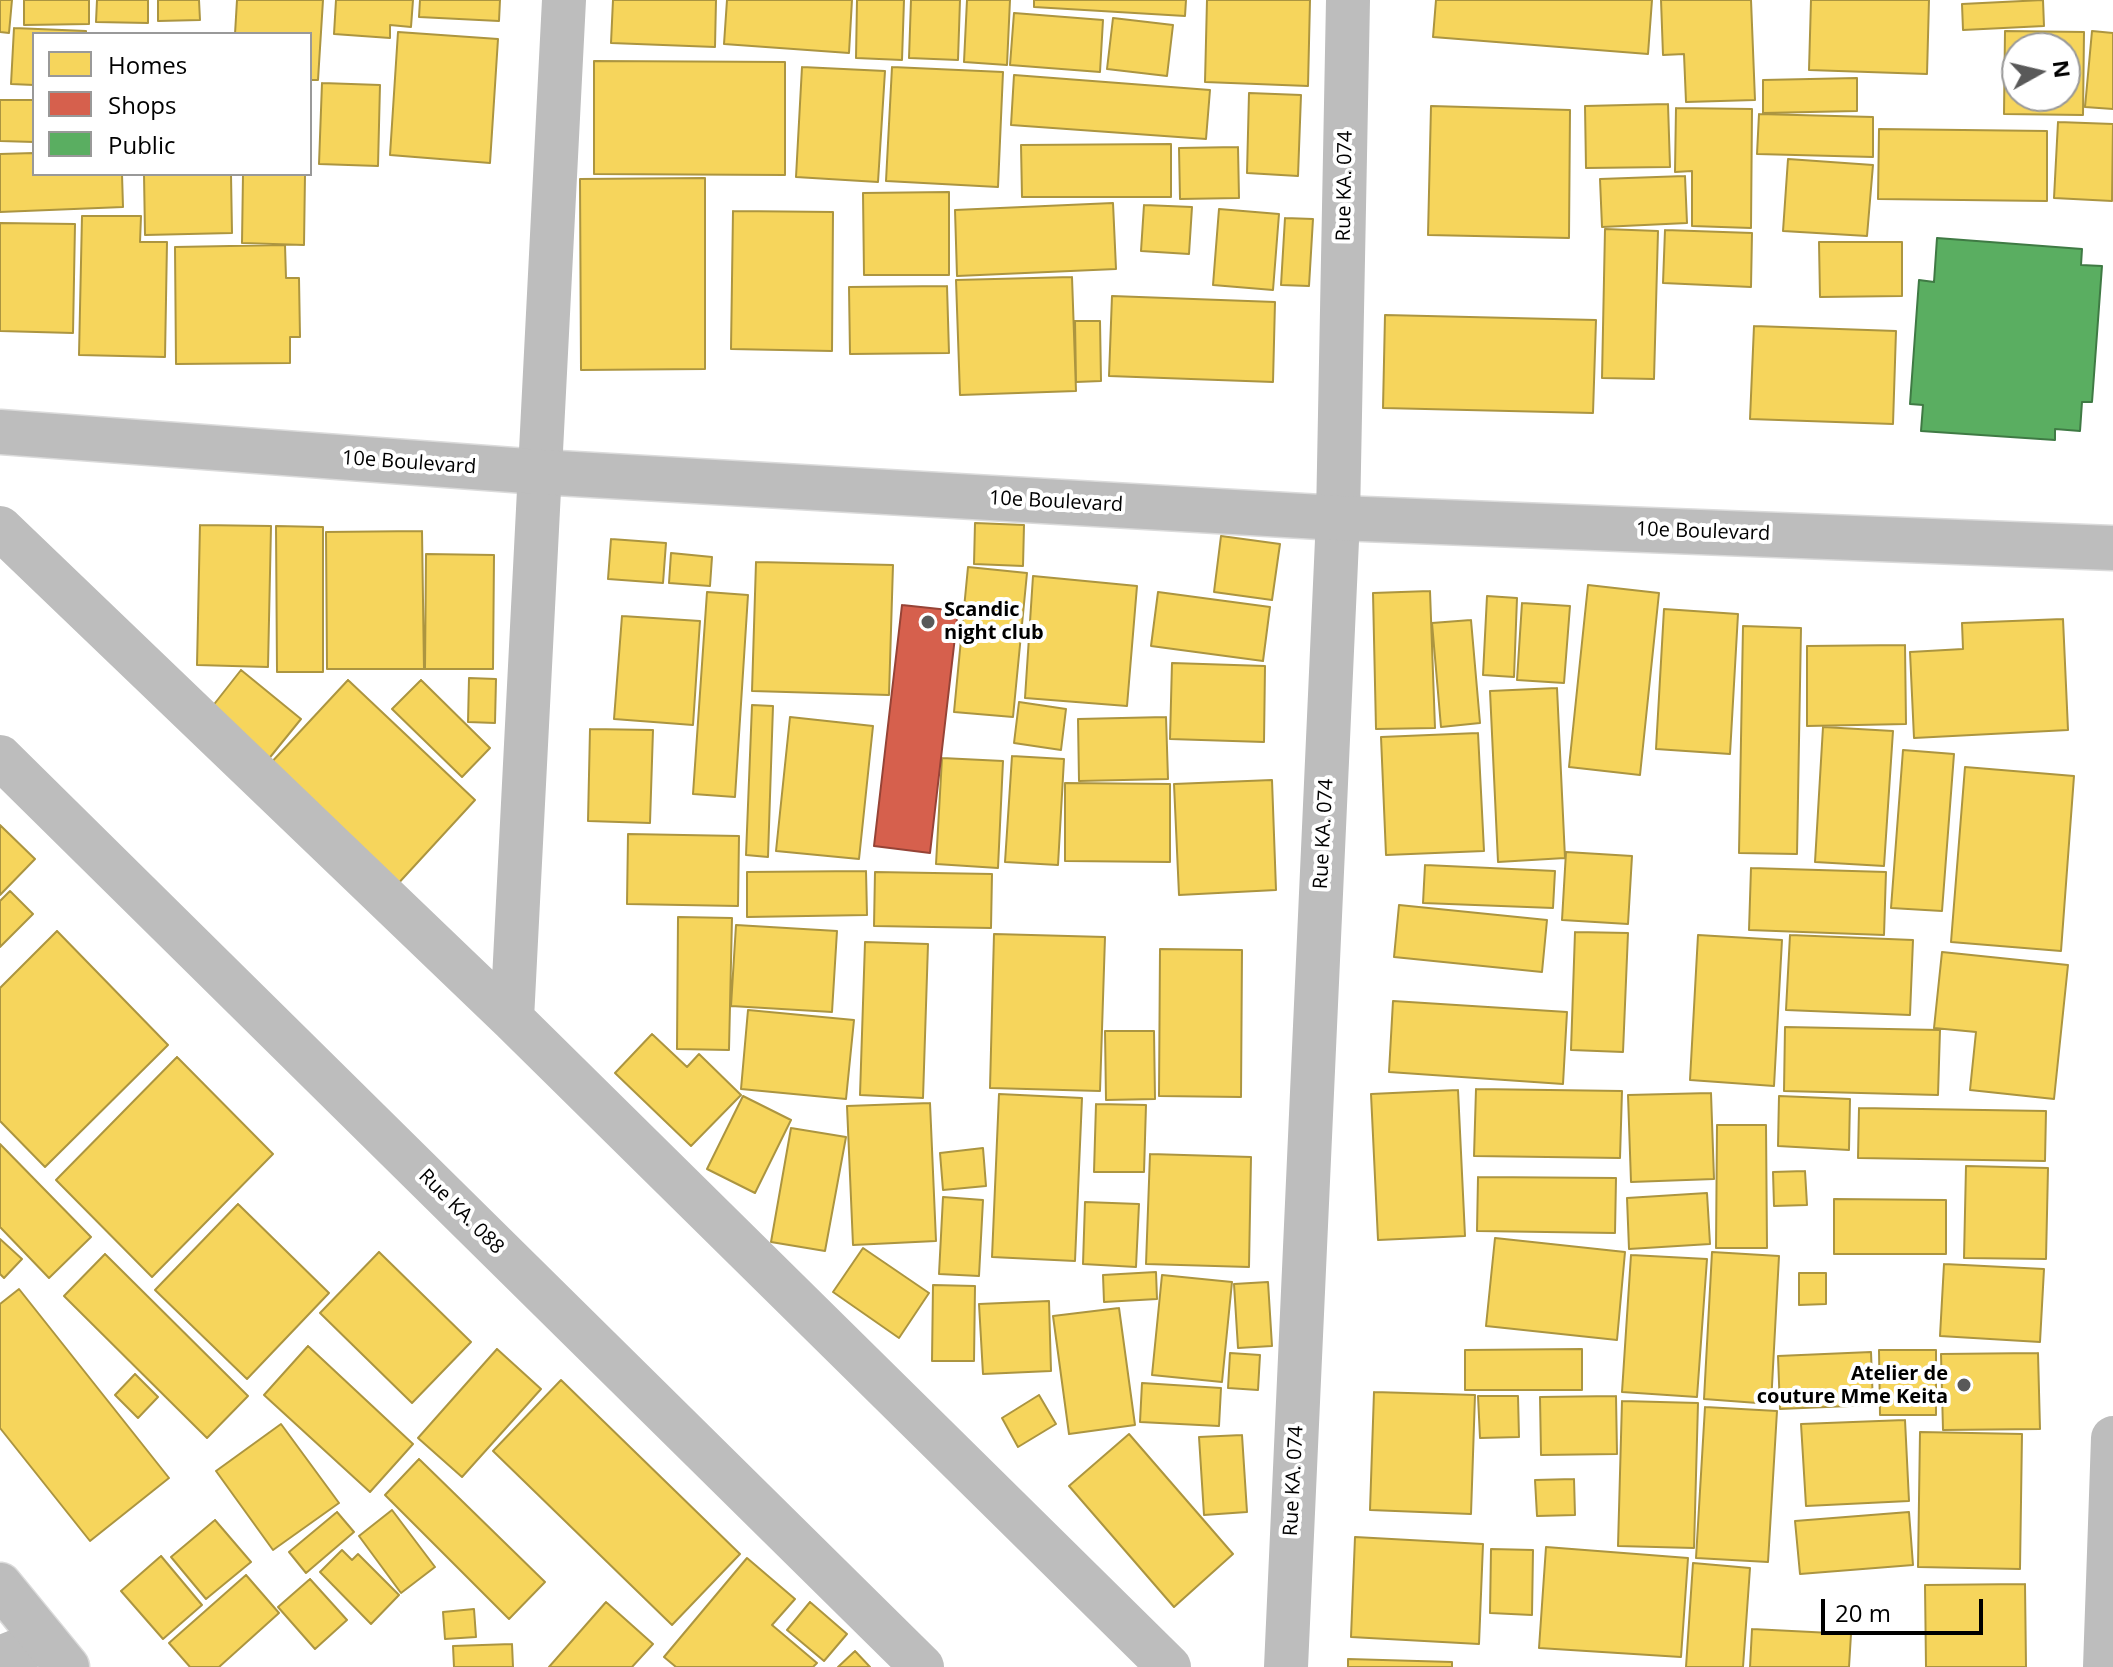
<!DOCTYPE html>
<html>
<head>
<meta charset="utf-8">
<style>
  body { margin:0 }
  #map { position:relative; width:2113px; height:1667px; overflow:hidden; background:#fff; font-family:"Open Sans",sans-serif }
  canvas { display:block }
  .legend { position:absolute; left:32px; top:32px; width:280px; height:144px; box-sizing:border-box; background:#fff; border:2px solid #999; margin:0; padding:10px 14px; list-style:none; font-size:24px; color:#000 }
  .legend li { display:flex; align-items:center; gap:16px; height:40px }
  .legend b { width:40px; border:2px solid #999 }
  .north { position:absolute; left:2001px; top:32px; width:80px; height:80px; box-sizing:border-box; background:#fff; border:2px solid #999; border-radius:50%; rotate:82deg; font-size:22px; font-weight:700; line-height:32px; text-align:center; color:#000 }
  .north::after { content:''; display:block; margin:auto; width:28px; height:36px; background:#595959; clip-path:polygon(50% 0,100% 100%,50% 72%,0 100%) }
  .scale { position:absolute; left:1821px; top:1599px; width:162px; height:36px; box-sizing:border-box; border:4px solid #000; border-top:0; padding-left:10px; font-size:24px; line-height:28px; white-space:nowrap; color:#000; -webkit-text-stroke:6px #fff; paint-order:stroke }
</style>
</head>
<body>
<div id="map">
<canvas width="2113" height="1667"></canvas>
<ul class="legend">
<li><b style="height:22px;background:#f6d55c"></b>Homes</li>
<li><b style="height:22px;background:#d6604d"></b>Shops</li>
<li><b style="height:22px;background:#5aae61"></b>Public</li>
</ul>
<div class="north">N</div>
<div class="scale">20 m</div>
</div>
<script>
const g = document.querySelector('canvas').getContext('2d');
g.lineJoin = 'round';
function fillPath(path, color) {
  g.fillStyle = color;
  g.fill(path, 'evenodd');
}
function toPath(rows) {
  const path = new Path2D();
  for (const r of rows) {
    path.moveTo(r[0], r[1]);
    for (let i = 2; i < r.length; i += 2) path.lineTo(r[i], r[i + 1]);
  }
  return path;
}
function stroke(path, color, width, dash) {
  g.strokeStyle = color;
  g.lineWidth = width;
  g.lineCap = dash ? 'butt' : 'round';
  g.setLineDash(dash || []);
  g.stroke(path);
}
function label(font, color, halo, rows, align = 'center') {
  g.font = font + ' "Open Sans",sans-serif';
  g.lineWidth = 8;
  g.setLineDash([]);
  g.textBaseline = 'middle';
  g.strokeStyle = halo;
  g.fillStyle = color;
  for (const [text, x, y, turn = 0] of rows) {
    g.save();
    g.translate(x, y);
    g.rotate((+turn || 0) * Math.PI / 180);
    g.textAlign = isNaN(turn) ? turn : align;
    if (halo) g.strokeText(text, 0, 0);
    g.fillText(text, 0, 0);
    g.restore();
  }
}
const homes = toPath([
  [0,0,12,0,9,33,0,32,0,0],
  [24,0,89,0,89,24,24,25,24,0],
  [97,0,148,0,148,23,96,22,97,0],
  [158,0,199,0,200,20,158,21,158,0],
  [237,0,323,0,318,80,310,80,310,34,235,34,237,0],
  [336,0,413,0,411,27,390,25,390,38,334,34,336,0],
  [420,0,500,0,499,21,419,17,420,0],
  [613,0,716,0,715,47,611,43,613,0],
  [727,0,852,0,849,53,724,44,727,0],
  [857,0,904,0,902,60,856,58,857,0],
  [911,0,960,0,958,60,909,58,911,0],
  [967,0,1010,0,1007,65,964,62,967,0],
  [1034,0,1186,0,1185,16,1034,7,1034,0],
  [1207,0,1310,0,1308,86,1205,82,1207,0],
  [1436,0,1652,0,1648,54,1433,37,1436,0],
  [1661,0,1751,0,1755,100,1686,102,1684,54,1663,55,1661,0],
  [1811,0,1929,0,1927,74,1809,70,1811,0],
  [2043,0,2044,26,1963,30,1962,4,2043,0],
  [1014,13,1103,20,1100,72,1010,65,1014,13],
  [1113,18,1173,25,1167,76,1107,69,1113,18],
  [14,28,86,31,86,34,34,34,34,85,11,84,14,28],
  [2005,31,2084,32,2083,115,2004,114,2005,31],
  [2017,48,2065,48,2065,96,2017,96,2017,48],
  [2092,31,2113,33,2113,109,2085,107,2092,31],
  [398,32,498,39,490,163,390,155,398,32],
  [594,61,785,62,785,175,594,174,594,61],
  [802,67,885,71,878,182,796,177,802,67],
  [892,67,1003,72,998,187,886,181,892,67],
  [1014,75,1210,90,1206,139,1011,125,1014,75],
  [1857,78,1857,111,1763,113,1763,80,1857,78],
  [322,83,380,85,378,166,319,164,322,83],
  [1249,93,1301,95,1298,176,1247,173,1249,93],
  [0,100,34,100,34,142,0,141,0,100],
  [1668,104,1670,167,1586,168,1585,106,1668,104],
  [1431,106,1570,110,1569,238,1428,235,1431,106],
  [1676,108,1752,109,1751,228,1692,226,1692,171,1675,172,1676,108],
  [1759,114,1873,117,1873,157,1757,154,1759,114],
  [2058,122,2113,124,2112,201,2054,198,2058,122],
  [1879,129,2047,131,2047,201,1878,199,1879,129],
  [1171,144,1171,197,1022,197,1021,145,1171,144],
  [1238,147,1239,198,1180,199,1179,148,1238,147],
  [34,153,34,174,122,174,123,207,0,212,0,154,34,153],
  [1788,159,1873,165,1867,236,1783,231,1788,159],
  [144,174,231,174,232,233,145,235,144,174],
  [243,174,305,174,304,245,242,243,243,174],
  [1685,176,1687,223,1602,227,1600,179,1685,176],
  [705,178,705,369,581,370,580,179,705,178],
  [949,192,949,275,864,275,863,193,949,192],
  [1113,203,1116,269,957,276,955,210,1113,203],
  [1144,205,1192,207,1189,254,1141,251,1144,205],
  [1219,209,1279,214,1273,290,1213,285,1219,209],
  [733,211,833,212,832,351,731,349,733,211],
  [82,216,141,216,140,242,167,242,165,357,79,355,82,216],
  [1285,218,1313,219,1309,286,1281,285,1285,218],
  [0,223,75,224,73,333,0,331,0,223],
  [1605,229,1658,231,1654,379,1602,378,1605,229],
  [1665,230,1752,233,1751,287,1663,283,1665,230],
  [1819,242,1902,242,1902,296,1820,297,1819,242],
  [285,245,286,278,299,278,300,337,290,337,290,363,176,364,175,247,285,245],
  [1072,277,1076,391,960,395,956,280,1072,277],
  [947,286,949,353,850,354,849,287,947,286],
  [1112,296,1275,302,1273,382,1109,376,1112,296],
  [1385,315,1596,320,1593,413,1383,408,1385,315],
  [1075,321,1100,321,1101,381,1076,382,1075,321],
  [1754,326,1896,331,1893,424,1750,419,1754,326],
  [975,523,1024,525,1023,566,974,564,975,523],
  [200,525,271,526,268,667,197,665,200,525],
  [276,526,323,527,323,672,277,672,276,526],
  [422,531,424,669,327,669,326,532,422,531],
  [1221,536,1280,544,1272,600,1214,592,1221,536],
  [611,539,666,543,663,583,608,579,611,539],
  [671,553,712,557,710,586,669,583,671,553],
  [426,554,494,555,493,669,425,669,426,554],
  [756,562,893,565,889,695,752,691,756,562],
  [968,567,1027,573,1013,717,954,712,968,567],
  [1033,576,1137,586,1127,706,1025,698,1033,576],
  [1588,585,1659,593,1640,775,1569,767,1588,585],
  [1430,591,1435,728,1376,729,1373,593,1430,591],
  [707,592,748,595,735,797,693,794,707,592],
  [1158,592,1270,607,1263,661,1151,646,1158,592],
  [1487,596,1517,598,1514,677,1483,675,1487,596],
  [1522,603,1570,606,1564,683,1517,680,1522,603],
  [1664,609,1738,614,1730,754,1656,749,1664,609],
  [622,616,700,621,693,725,614,719,622,616],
  [2063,619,2068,730,1914,738,1910,652,1963,649,1962,623,2063,619],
  [1471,620,1480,723,1441,727,1432,623,1471,620],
  [1743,626,1801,628,1797,854,1739,853,1743,626],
  [1905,645,1906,724,1807,726,1807,646,1905,645],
  [1172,663,1265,666,1264,742,1170,739,1172,663],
  [241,670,301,719,267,761,208,712,241,670],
  [469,678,496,679,495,723,468,722,469,678],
  [348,680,475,800,395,887,268,766,348,680],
  [421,680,490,748,462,777,392,709,421,680],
  [1557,688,1565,858,1498,862,1490,691,1557,688],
  [1019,702,1066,709,1061,750,1014,743,1019,702],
  [752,705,773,706,768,857,746,855,752,705],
  [790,717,873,726,859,859,776,851,790,717],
  [1166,717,1168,779,1079,781,1078,719,1166,717],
  [1823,727,1893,731,1884,866,1815,862,1823,727],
  [590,729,653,730,650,823,588,821,590,729],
  [1478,733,1484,851,1386,855,1381,737,1478,733],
  [1903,750,1954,754,1942,911,1891,908,1903,750],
  [1012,756,1064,759,1058,865,1005,862,1012,756],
  [942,758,1003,761,998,868,936,864,942,758],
  [1965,767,2074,776,2061,951,1951,942,1965,767],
  [1272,780,1276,890,1179,895,1174,784,1272,780],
  [1065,783,1170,784,1170,862,1065,861,1065,783],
  [0,825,35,859,0,895,0,825],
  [628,834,739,836,738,906,627,904,628,834],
  [1566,852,1632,856,1628,924,1562,920,1566,852],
  [1425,865,1555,871,1553,908,1423,903,1425,865],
  [1751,868,1886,872,1884,935,1749,930,1751,868],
  [866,871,867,915,747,917,747,872,866,871],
  [875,872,992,874,991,928,874,926,875,872],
  [10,891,33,914,0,947,0,901,10,891],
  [1399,905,1547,920,1542,972,1394,957,1399,905],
  [678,917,732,918,729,1050,677,1049,678,917],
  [736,925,837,931,832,1012,731,1006,736,925],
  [57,931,168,1045,45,1167,0,1121,0,988,57,931],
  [1575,932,1628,933,1623,1052,1571,1050,1575,932],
  [994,934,1105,937,1100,1091,990,1088,994,934],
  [1698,935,1782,940,1774,1086,1690,1080,1698,935],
  [1790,935,1913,940,1910,1015,1786,1010,1790,935],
  [865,942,928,944,923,1098,860,1095,865,942],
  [1160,949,1242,950,1241,1097,1159,1096,1160,949],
  [1942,952,2068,965,2054,1099,1970,1090,1976,1032,1934,1028,1942,952],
  [1393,1001,1567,1012,1563,1084,1389,1072,1393,1001],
  [748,1010,854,1020,846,1099,741,1089,748,1010],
  [1785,1027,1940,1030,1938,1095,1784,1091,1785,1027],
  [1105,1031,1154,1031,1155,1099,1106,1100,1105,1031],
  [652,1034,687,1067,699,1054,741,1095,691,1146,615,1073,652,1034],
  [177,1057,273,1154,152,1277,56,1180,177,1057],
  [1476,1089,1622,1091,1620,1158,1474,1156,1476,1089],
  [1458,1090,1465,1236,1378,1240,1371,1094,1458,1090],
  [1711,1093,1714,1179,1631,1182,1628,1095,1711,1093],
  [999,1094,1082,1098,1075,1261,992,1257,999,1094],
  [743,1096,791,1120,755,1193,707,1169,743,1096],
  [1779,1096,1850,1099,1849,1150,1778,1146,1779,1096],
  [930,1103,936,1241,853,1245,847,1106,930,1103],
  [1096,1104,1146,1105,1144,1172,1094,1172,1096,1104],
  [1859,1108,2046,1111,2045,1161,1858,1158,1859,1108],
  [1717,1125,1766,1125,1767,1248,1716,1248,1717,1125],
  [791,1128,846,1137,825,1251,771,1242,791,1128],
  [0,1144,91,1237,49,1278,0,1227,0,1144],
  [983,1148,986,1186,943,1190,940,1153,983,1148],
  [1150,1154,1251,1157,1249,1267,1146,1264,1150,1154],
  [1966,1166,2048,1168,2046,1259,1964,1258,1966,1166],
  [1805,1171,1807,1205,1774,1206,1773,1172,1805,1171],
  [1478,1177,1616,1178,1615,1233,1477,1231,1478,1177],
  [1707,1193,1710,1244,1629,1249,1627,1198,1707,1193],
  [943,1197,983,1200,979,1276,939,1274,943,1197],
  [1834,1199,1946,1200,1946,1254,1834,1254,1834,1199],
  [1085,1202,1139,1204,1136,1267,1083,1264,1085,1202],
  [238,1204,329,1293,247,1379,155,1290,238,1204],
  [1495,1238,1625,1252,1617,1340,1486,1326,1495,1238],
  [0,1239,22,1259,4,1278,0,1274,0,1239],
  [863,1248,929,1293,899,1338,833,1292,863,1248],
  [379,1252,471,1342,412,1403,320,1313,379,1252],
  [1712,1252,1779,1256,1771,1404,1704,1399,1712,1252],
  [105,1254,248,1396,207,1438,64,1296,105,1254],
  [1631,1255,1707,1259,1697,1397,1622,1392,1631,1255],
  [1944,1264,2044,1269,2040,1342,1940,1336,1944,1264],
  [1156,1272,1157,1299,1104,1302,1103,1275,1156,1272],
  [1799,1273,1826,1273,1826,1304,1799,1305,1799,1273],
  [1162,1275,1232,1282,1222,1382,1152,1375,1162,1275],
  [1268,1282,1272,1346,1238,1348,1234,1284,1268,1282],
  [933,1285,975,1286,974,1361,932,1361,933,1285],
  [19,1289,169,1478,90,1541,0,1428,0,1304,19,1289],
  [1049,1301,1051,1371,983,1374,979,1304,1049,1301],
  [1119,1308,1135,1425,1069,1434,1053,1316,1119,1308],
  [308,1346,413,1444,370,1492,264,1395,308,1346],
  [497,1349,541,1389,462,1477,418,1438,497,1349],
  [1582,1349,1582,1390,1465,1390,1465,1350,1582,1349],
  [1879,1350,1936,1350,1936,1415,1880,1415,1879,1350],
  [1871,1352,1873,1405,1780,1409,1778,1356,1871,1352],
  [1230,1353,1260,1355,1258,1390,1228,1388,1230,1353],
  [2038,1353,2040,1429,1943,1430,1941,1354,2038,1353],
  [135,1374,158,1397,138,1418,115,1395,135,1374],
  [561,1380,740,1554,672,1625,493,1451,561,1380],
  [1142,1383,1221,1388,1219,1426,1140,1422,1142,1383],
  [1374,1392,1475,1395,1471,1514,1370,1510,1374,1392],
  [1039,1395,1056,1424,1018,1447,1002,1418,1039,1395],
  [1478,1396,1518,1396,1519,1437,1480,1438,1478,1396],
  [1616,1396,1617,1454,1541,1455,1540,1397,1616,1396],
  [1622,1401,1698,1403,1694,1548,1618,1546,1622,1401],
  [1705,1407,1777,1411,1768,1562,1696,1558,1705,1407],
  [1905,1420,1909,1501,1806,1506,1801,1424,1905,1420],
  [281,1424,339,1503,273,1550,216,1471,281,1424],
  [1920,1432,2022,1434,2020,1569,1918,1567,1920,1432],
  [1129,1434,1233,1554,1174,1607,1069,1486,1129,1434],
  [1242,1435,1247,1512,1204,1515,1199,1437,1242,1435],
  [419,1459,545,1582,509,1619,385,1495,419,1459],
  [1574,1479,1575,1515,1537,1516,1535,1480,1574,1479],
  [392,1510,435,1567,401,1593,359,1536,392,1510],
  [337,1512,354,1532,306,1573,289,1552,337,1512],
  [1909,1512,1913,1565,1800,1574,1795,1521,1909,1512],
  [215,1520,251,1562,206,1599,171,1557,215,1520],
  [1355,1537,1483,1544,1479,1644,1351,1637,1355,1537],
  [1546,1547,1688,1558,1681,1657,1539,1648,1546,1547],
  [1491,1549,1533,1550,1532,1615,1490,1613,1491,1549],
  [342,1550,352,1560,358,1554,399,1595,371,1624,320,1572,342,1550],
  [161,1556,202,1605,163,1639,121,1591,161,1556],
  [747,1558,795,1599,772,1625,817,1663,813,1667,676,1667,664,1657,747,1558],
  [1693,1563,1750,1568,1743,1667,1686,1667,1693,1563],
  [246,1575,279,1613,219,1667,190,1667,169,1643,246,1575],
  [310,1579,347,1620,315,1649,278,1607,310,1579],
  [2025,1584,2026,1667,1926,1667,1925,1585,2025,1584],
  [606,1602,653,1644,632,1667,549,1667,606,1602],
  [810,1602,847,1634,824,1661,787,1630,810,1602],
  [474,1609,476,1637,445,1639,443,1612,474,1609],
  [1752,1629,1851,1634,1849,1667,1750,1667,1752,1629],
  [512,1644,513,1667,454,1667,453,1646,512,1644],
  [855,1651,870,1667,838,1667,855,1651],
  [1348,1659,1452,1662,1452,1667,1348,1667,1348,1659]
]);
fillPath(homes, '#f6d55c');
stroke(homes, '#ac9540', 2);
const shops = toPath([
  [902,605,958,611,930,853,874,846,902,605]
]);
fillPath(shops, '#d6604d');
stroke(shops, '#964336', 2);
const public = toPath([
  [1937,238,2082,249,2081,265,2102,266,2092,402,2082,402,2080,431,2055,429,2055,440,1921,431,1923,405,1910,404,1919,280,1934,282,1937,238]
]);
fillPath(public, '#5aae61');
stroke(public, '#3f7a44', 2);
const major = toPath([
  [0,432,540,472,1338,518,2113,548],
  [0,1585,67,1667]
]);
stroke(major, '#dbdbdb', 47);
stroke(toPath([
  [0,528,512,1019,1169,1667],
  [0,757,922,1667],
  [512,1019,564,0],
  [0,1658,45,1640],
  [1286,1667,1338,518,1348,0],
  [2105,1667,2113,1438]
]), '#bdbdbd', 44);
stroke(major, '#bdbdbd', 44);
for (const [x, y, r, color] of [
  [928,622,8,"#595959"],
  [1964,1385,8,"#595959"]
]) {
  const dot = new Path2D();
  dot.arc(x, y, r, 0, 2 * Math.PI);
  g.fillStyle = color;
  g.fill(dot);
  stroke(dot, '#fff', 3);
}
label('20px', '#000', '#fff', [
  ["Rue KA. 074",1345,186,-89],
  ["10e Boulevard",409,463,4],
  ["10e Boulevard",1056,502,3],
  ["10e Boulevard",1703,532,2],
  ["Rue KA. 074",1324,834,-87],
  ["Rue KA. 088",461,1212,45],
  ["Rue KA. 074",1294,1481,-87]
]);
label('bold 20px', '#000', '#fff', [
  ["Scandic",944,610],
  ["night club",944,633],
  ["Atelier de",1948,1374,"right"],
  ["couture Mme Keita",1948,1397,"right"]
], 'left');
</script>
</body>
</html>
